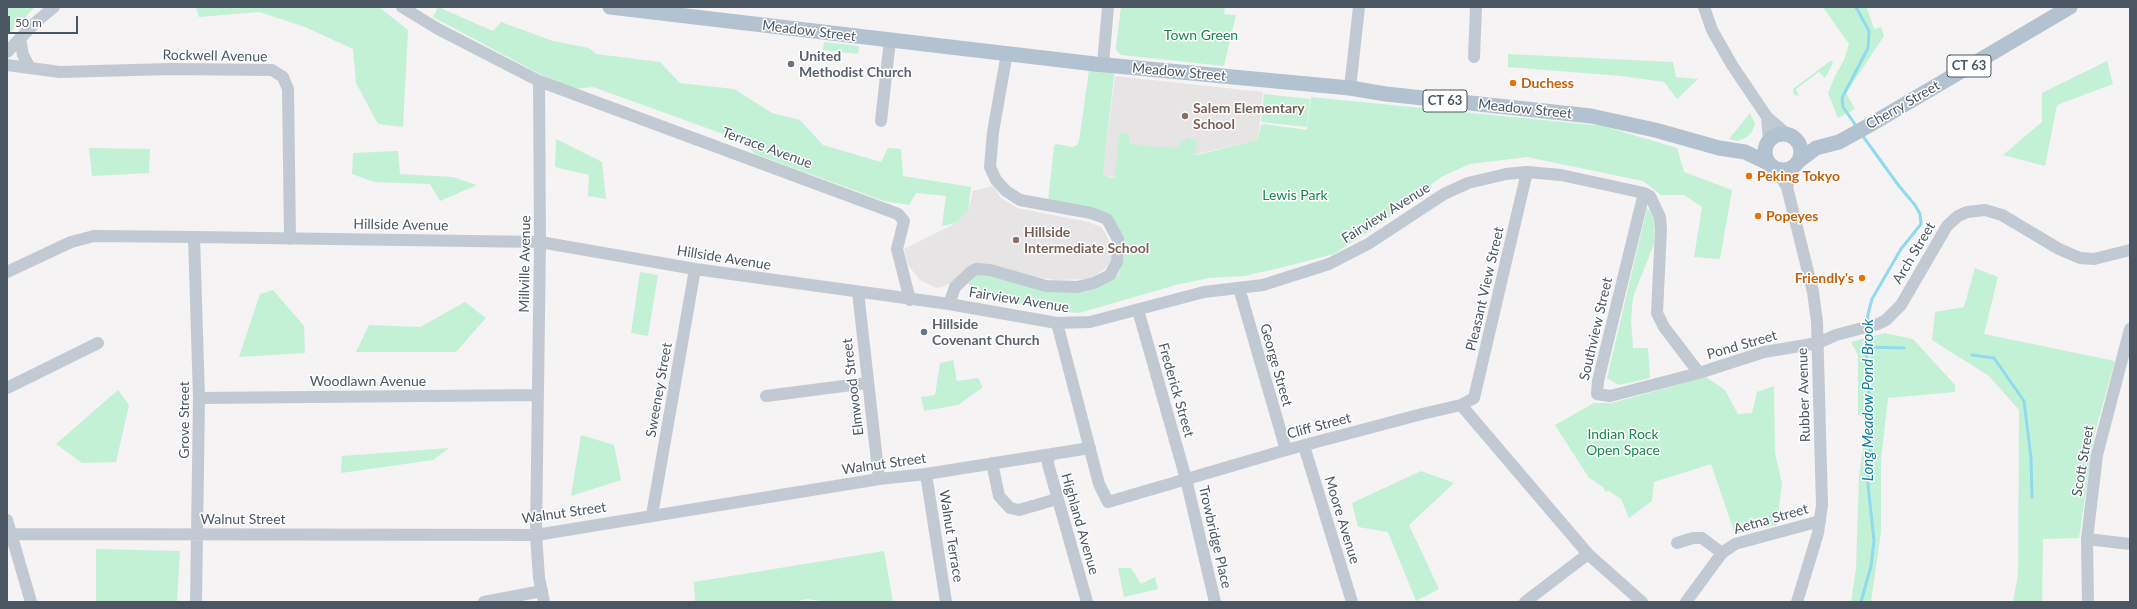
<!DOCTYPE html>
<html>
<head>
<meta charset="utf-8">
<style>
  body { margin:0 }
  #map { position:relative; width:2137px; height:609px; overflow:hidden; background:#f5f3f3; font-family:Lato,sans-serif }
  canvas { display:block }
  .frame { position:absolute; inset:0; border:8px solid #4a5661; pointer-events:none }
  .scale { position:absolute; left:8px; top:16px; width:70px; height:18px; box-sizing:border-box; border:2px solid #4a5661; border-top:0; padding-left:5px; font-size:12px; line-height:14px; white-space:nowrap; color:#4a5661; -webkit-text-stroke:3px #fff; paint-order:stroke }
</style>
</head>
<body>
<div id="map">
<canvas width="2137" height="609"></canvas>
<div class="frame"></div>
<div class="scale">50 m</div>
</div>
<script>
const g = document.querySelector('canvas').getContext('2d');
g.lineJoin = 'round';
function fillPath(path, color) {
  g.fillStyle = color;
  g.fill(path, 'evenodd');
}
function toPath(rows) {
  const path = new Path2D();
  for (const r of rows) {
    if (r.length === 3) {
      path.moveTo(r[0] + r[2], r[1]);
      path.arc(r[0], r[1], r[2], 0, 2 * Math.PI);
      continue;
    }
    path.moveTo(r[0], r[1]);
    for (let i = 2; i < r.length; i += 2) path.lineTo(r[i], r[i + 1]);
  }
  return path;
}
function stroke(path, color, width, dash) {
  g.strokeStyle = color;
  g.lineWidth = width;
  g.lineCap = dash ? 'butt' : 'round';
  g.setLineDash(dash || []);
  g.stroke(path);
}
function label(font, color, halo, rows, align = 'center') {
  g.font = font + ' Lato,sans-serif';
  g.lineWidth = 3;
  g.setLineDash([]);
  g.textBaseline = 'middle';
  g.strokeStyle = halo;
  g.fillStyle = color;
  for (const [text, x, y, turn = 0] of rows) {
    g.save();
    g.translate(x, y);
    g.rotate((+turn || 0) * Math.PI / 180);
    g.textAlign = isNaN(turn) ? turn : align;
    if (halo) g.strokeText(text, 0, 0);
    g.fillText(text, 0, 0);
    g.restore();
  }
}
fillPath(toPath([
  [1115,76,1263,92,1258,140,1192,155,1137,180,1116,178,1103,175],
  [993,186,1001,198,1017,208,1088,222,1101,227,1107,236,1111,250,1111,260,1107,267,1093,277,1087,279,1055,280,971,267,951,283,942,287,936,288,920,280,908,265,904,249,956,223,968,211,973,191]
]), '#e6e4e5');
fillPath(toPath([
  [7,7,35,7,7,36],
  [196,7,379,7,408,30,403,127,378,124,356,83,353,49,305,27,259,12,199,17],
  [438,7,493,31,501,22,553,41,589,48,596,54,660,62,680,83,734,89,772,113,800,120,823,145,881,162,888,148,901,149,903,176,971,187,968,211,956,223,942,226,946,196,916,193,909,205,884,201,755,154,743,141,593,87,573,89,536,72,433,17],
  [1121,7,1225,7,1224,14,1236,15,1224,66,1121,55,1117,51,1116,47],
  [1823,7,1869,7,1867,8,1874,29,1881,27,1884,36,1846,93,1855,109,1838,118,1828,93,1836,74,1844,60,1849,44],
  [824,42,859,46,858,54,823,50],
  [1508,54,1673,62,1676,77,1698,79,1677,99,1664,82,1622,76,1508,67],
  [1830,61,1832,61,1833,63,1825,78,1819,72,1796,89,1799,96,1794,95,1793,89],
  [2107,61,2113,84,2057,105,2045,166,2003,155,2042,122,2042,93],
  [1090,63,1115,66,1103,175,1111,178,1118,178,1115,175,1119,133,1129,134,1129,144,1161,147,1179,148,1180,141,1185,142,1186,138,1197,140,1196,155,1258,140,1261,125,1264,124,1307,130,1311,97,1603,126,1677,148,1684,172,1732,190,1720,259,1694,257,1702,207,1684,195,1661,195,1643,181,1527,157,1470,164,1441,177,1383,222,1334,254,1288,266,1244,276,1209,278,1176,285,1079,313,1051,311,973,292,969,287,969,282,976,273,1080,291,1103,285,1119,274,1123,255,1117,226,1048,201,1054,146,1056,144,1073,147,1077,145,1079,141],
  [1264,94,1310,99,1307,127,1261,122],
  [1750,113,1755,124,1752,132,1747,137,1738,141,1729,139],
  [556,139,602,162,606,199,588,196,589,175,555,167],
  [89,148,150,149,149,173,92,176],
  [398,151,400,174,453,177,477,185,440,201,430,184,374,182,352,174,353,153],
  [1647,208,1655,216,1654,244,1633,297,1631,320,1633,348,1648,348,1650,378,1619,385,1607,378],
  [1975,268,1998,277,1984,334,2115,361,2094,436,2079,538,2043,539,2042,602,2013,602,2018,575,2019,410,1989,376,1932,340,1935,312,1964,307],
  [640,272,658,275,648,336,631,333],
  [273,290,304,326,305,353,239,357,260,294],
  [465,302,486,318,456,352,356,352,369,325,420,327],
  [1885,333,1913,339,1955,385,1955,392,1888,398,1881,459,1881,532,1871,602,1851,602,1856,569,1859,476,1867,420,1858,414,1858,355,1851,342],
  [953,360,957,381,978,378,983,387,958,405,924,411,921,397,935,395,940,363],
  [1706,377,1725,390,1738,414,1752,413,1757,392,1774,386,1775,453,1782,483,1777,525,1735,534,1711,464,1654,482,1652,501,1629,518,1621,499,1609,491,1606,492,1603,487,1589,478,1555,425,1594,403,1612,403],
  [118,390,129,405,116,462,82,463,56,444],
  [581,435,614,445,621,480,571,496],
  [449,448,433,460,341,473,342,456],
  [1421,471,1454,483,1409,525,1439,589,1416,601,1388,532,1358,527,1352,503],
  [96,549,180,551,177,602,96,601],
  [884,551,893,602,827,602,807,599,794,602,695,602,694,582],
  [1118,568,1131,568,1141,584,1155,577,1158,589,1124,597]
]), '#c3f1d5');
stroke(toPath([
  [1856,7,1869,31,1868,48,1842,98,1843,107,1857,127],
  [1862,135,1899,186,1915,205,1920,214,1921,224,1901,249,1872,299,1868,314,1867,325],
  [1866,347,1904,348],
  [1972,355,1994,358,2024,401,2031,458,2032,497],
  [1861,602,1871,566,1874,541,1868,485,1869,459,1872,438,1866,347,1867,330]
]), '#90daee', 3);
stroke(toPath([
  [402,7,438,29,539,81,898,214,904,221,897,249,910,300],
  [1704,7,1712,30,1732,65,1767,117,1788,135],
  [20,38,23,55,30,68],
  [7,52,36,22,54,7],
  [1474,57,1476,7],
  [1103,64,1108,7],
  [7,65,60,72,170,69,272,70,283,77,288,89,290,239],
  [539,81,540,242,536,535,539,578,544,602],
  [1350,88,1359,7],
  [1767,117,1769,141],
  [881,121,890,40],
  [1776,169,1787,187,1813,292,1817,322,1822,505,1818,533,1797,602],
  [1787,187,1794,167],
  [1644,193,1598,381,1597,394,1610,396,1699,373,1764,352,1818,343,1836,335,1878,324,1886,320,1901,305,1947,226,1958,216,1967,212,1985,210,2002,215,2059,249,2080,258,2094,259,2130,250],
  [194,237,199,398,196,602],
  [7,272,71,242,94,236,194,237,540,242,695,269,949,304,955,287,971,272,976,269,990,270,1046,286,1077,287,1094,283,1110,275,1117,262,1118,239,1107,219,1091,213,1020,200,1006,191,996,180,990,167,993,132,1007,53],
  [1239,288,1286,450],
  [858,292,879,479],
  [949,304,1057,323,1090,322,1204,292,1263,285,1329,264,1368,244,1444,194,1468,183,1506,174,1527,172,1561,175,1644,193,1650,196,1660,217,1661,229,1657,313,1664,327,1699,373],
  [1138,310,1186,479,1215,602],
  [1057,323,1099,484,1108,502,1286,450,1422,414,1461,405,1474,398,1527,172],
  [7,388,98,343],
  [766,396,867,383],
  [199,398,538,395],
  [1461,405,1588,554,1642,602],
  [1304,446,1352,602],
  [1049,455,1048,464,1087,602],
  [992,463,999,496,1010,508,1019,510,1057,499],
  [926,474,946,602],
  [652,515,695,269],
  [7,520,31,602],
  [12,534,536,535,879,479,926,474,1090,448],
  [2087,539,2130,544],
  [1677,543,1693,538,1702,538,1722,553],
  [484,602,542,591],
  [1525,602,1588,554],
  [1686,602,1722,553,1735,544,1820,521],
  [2088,602,2087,539,2097,455,2130,329]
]), '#c1cad2', 12);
stroke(toPath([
  [610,7,1095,64,1350,88,1386,94,1591,116,1655,130,1719,148,1745,152,1768,163],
  [1783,152,18],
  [1800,160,1816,148,1839,142,1868,126,2070,7]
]), '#b3c2d1', 15);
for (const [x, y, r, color] of [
  [791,64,4,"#6b7280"],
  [1513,83,4,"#e8710a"],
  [1185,116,4,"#8d6e63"],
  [1749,176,4,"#e8710a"],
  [1758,216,4,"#e8710a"],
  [1016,240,4,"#8d6e63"],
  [1862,278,4,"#e8710a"],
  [924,332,4,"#6b7280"]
]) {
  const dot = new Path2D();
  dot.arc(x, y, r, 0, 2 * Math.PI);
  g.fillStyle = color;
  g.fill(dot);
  stroke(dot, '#fff', 1.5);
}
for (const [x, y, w] of [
  [1969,66,44],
  [1445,101,44]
]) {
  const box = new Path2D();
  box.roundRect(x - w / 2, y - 11, w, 22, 3);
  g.fillStyle = '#fff';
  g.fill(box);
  stroke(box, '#4a5661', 1);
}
label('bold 13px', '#4a5661', null, [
  ["CT 63",1969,66],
  ["CT 63",1445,101]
]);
label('14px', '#4a5661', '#fff', [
  ["Meadow Street",809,31,7],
  ["Rockwell Avenue",215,56,1],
  ["Meadow Street",1179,72,5],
  ["Cherry Street",1903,105,-30],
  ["Meadow Street",1525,109,6],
  ["Terrace Avenue",767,148,20],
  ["Fairview Avenue",1386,213,-32],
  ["Hillside Avenue",401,225,1],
  ["Arch Street",1914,253,-59],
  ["Hillside Avenue",724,258,9],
  ["Millville Avenue",525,264,-89],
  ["Pleasant View Street",1485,289,-77],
  ["Fairview Avenue",1019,300,9],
  ["Southview Street",1596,329,-77],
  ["Pond Street",1742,345,-16],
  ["George Street",1276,365,74],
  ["Woodlawn Avenue",368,381],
  ["Elmwood Street",853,387,-97],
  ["Sweeney Street",659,390,-80],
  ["Frederick Street",1176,390,74],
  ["Rubber Avenue",1804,395,-92],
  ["Grove Street",184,420,-90],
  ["Cliff Street",1319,426,-15],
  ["Scott Street",2083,461,-80],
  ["Walnut Street",884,464,-8],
  ["Walnut Street",564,513,-8],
  ["Walnut Street",243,519],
  ["Aetna Street",1771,519,-16],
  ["Moore Avenue",1342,520,73],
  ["Highland Avenue",1080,524,74],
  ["Walnut Terrace",951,536,81],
  ["Trowbridge Place",1215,537,77]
]);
label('14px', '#17864f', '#fff', [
  ["Town Green",1201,35],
  ["Lewis Park",1295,195],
  ["Indian Rock",1623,434],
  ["Open Space",1623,450]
]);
label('bold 14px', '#5b616d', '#fff', [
  ["United",799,56],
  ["Methodist Church",799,72],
  ["Hillside",932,324],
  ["Covenant Church",932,340]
], 'left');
label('bold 14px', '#c56008', '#fff', [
  ["Duchess",1521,83],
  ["Peking Tokyo",1757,176],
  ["Popeyes",1766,216],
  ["Friendly's",1854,278,"right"]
], 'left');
label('bold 14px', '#785e54', '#fff', [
  ["Salem Elementary",1193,108],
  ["School",1193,124],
  ["Hillside",1024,232],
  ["Intermediate School",1024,248]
], 'left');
label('italic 15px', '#0c7c9b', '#fff', [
  ["Long Meadow Pond Brook",1868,400,-90]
]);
</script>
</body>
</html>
